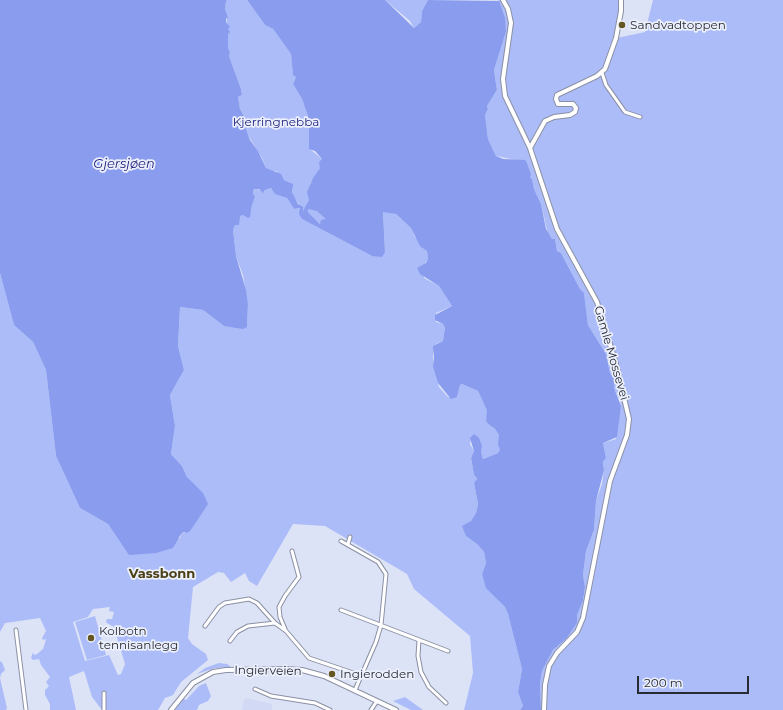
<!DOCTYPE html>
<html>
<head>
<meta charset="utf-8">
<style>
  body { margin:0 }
  #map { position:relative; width:783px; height:710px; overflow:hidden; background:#dde3f7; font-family:Montserrat,sans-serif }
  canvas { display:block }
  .scale { position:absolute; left:637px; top:676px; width:112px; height:18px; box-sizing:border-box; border:2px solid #292b33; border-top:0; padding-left:5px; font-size:12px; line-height:14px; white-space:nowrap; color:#292b33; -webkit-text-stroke:3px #ecf0fd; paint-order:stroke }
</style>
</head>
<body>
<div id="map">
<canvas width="783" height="710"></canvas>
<div class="scale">200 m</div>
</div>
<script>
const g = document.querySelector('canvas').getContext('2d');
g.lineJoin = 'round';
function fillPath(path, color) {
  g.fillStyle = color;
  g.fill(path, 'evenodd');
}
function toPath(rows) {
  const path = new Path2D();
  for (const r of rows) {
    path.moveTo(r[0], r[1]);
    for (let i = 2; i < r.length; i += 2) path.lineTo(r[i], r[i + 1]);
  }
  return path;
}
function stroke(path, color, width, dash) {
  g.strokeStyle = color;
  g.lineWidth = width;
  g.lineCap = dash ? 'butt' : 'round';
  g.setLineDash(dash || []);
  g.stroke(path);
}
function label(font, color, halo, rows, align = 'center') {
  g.font = font + ' Montserrat,sans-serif';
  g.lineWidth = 3.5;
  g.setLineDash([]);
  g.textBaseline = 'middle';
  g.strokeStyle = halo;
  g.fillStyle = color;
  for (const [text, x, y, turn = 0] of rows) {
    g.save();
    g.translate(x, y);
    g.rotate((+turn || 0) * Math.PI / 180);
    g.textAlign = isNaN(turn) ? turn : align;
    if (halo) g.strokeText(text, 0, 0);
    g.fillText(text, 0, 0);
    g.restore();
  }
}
fillPath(toPath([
  [246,698,272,704,272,710,242,710,244,700]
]), '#d1d9f5');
fillPath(toPath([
  [228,0,247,0,265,25,273,29,291,54,293,74,296,77,293,84,302,99,311,125,309,132,311,150,322,159,320,168,310,184,309,200,304,211,293,196,291,183,284,180,276,171,271,171,266,168,262,158,243,127,238,97,242,95,241,89,229,56,230,52,228,48,228,29,225,9,226,1],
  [385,0,428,0,422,11,421,22,414,28,410,21],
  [498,0,621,0,617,38,645,32,653,0,783,0,783,710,541,710,540,683,542,671,553,650,567,638,577,623,577,615,583,601,585,587,583,575,586,551,594,530,596,501,602,484,604,468,603,462,606,458,603,443,616,439,621,404,614,388,614,378,610,373,606,354,588,325,584,294,580,289,561,253,557,251,555,239,552,239,548,234,541,204,534,189,532,179,516,160,496,156,488,139,485,115,488,109,487,106,497,90,494,70,506,32],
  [255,188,264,192,265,190,271,188,275,193,287,198,294,209,301,208,302,219,372,256,385,252,383,211,396,214,411,228,415,237,427,251,428,259,424,265,424,278,439,286,452,306,436,313,436,322,443,324,445,328,443,341,436,344,433,349,433,360,439,387,448,397,457,397,460,385,462,384,478,391,488,410,486,421,488,424,495,429,499,435,500,449,498,453,483,459,480,453,482,448,472,436,470,444,474,451,471,458,474,475,477,480,474,483,478,504,476,513,471,521,463,526,466,536,478,545,484,552,486,563,482,574,488,589,505,607,508,614,522,669,518,692,523,706,520,710,464,710,473,673,470,636,414,589,407,574,325,526,293,524,257,586,249,581,245,573,231,582,224,573,218,572,193,587,188,638,192,644,206,654,208,660,181,682,173,695,165,698,158,710,102,710,92,697,84,671,69,677,76,710,50,710,50,704,45,695,45,690,49,686,46,682,50,677,41,665,39,659,33,660,31,658,33,652,34,655,37,654,43,649,45,643,46,639,43,640,42,638,46,631,40,618,5,623,0,632,0,273,14,325,33,342,46,370,56,456,80,508,108,524,129,554,180,538,181,534,191,530,207,504,187,477,182,466,171,454,175,426,170,395,184,370,178,346,180,307,203,310,224,326,247,327,248,304,243,275,236,256,233,230,235,225,239,225,239,216,251,212,252,205,255,197,253,193],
  [110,607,109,611,114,612,112,619,107,619,106,621,107,623,114,627,125,664,121,674,118,675,109,655,85,661,73,622,88,617,93,609],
  [308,209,317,210,328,220,325,220,320,224,308,212],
  [95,616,106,655,87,660,75,622],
  [0,661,2,662,5,670,1,674,0,678,7,708,6,710,0,710],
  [219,663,227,664,231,667,215,668,197,674,205,668],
  [206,683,211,696,208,701,199,705,197,710,175,710,183,698,186,700,199,686],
  [405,697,423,710,411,710,393,701]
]), '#acbcf9');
fillPath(toPath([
  [0,0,228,0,226,1,225,9,228,18,226,18,226,22,230,27,228,29,230,32,228,34,228,48,230,52,229,56,241,89,242,95,238,97,240,109,245,119,242,121,243,127,245,127,250,140,258,151,266,168,281,174,284,180,293,184,292,192,298,204,303,207,303,211,309,200,307,192,313,178,320,168,319,162,322,159,315,151,309,149,309,129,311,125,302,99,293,84,296,77,293,75,291,54,273,29,265,25,247,0,385,0,414,28,421,22,422,11,428,0,499,1,505,18,506,32,494,70,497,90,487,106,488,109,485,115,488,139,496,156,503,159,525,160,527,163,531,175,530,177,532,179,534,189,541,204,546,229,552,239,555,239,557,251,561,253,580,289,584,293,588,325,606,354,610,373,614,378,614,388,621,406,617,437,603,443,606,458,603,462,604,470,596,501,594,530,586,551,583,575,585,587,583,601,577,615,577,623,567,638,553,650,542,671,540,683,541,710,520,710,523,706,518,692,522,669,508,614,505,607,486,588,482,574,486,563,484,552,478,545,466,536,462,526,471,521,476,513,478,504,474,483,477,479,474,475,471,458,474,451,470,438,474,434,479,438,482,446,481,453,483,459,498,453,500,449,498,445,499,435,495,429,488,424,486,421,487,410,478,391,462,384,460,385,457,397,451,399,438,383,433,366,434,357,433,349,433,346,443,341,445,328,443,324,435,320,435,315,452,306,439,286,420,274,417,268,426,263,428,259,427,251,420,246,411,228,396,214,383,212,385,252,382,257,372,256,302,219,299,214,300,208,294,209,287,198,275,194,271,188,265,190,263,193,259,189,254,189,253,193,255,197,252,205,250,217,248,218,243,215,240,216,239,225,235,225,233,230,236,256,246,290,248,304,247,327,243,329,224,326,203,310,180,307,178,346,184,370,170,395,175,426,171,454,182,466,187,477,203,493,208,504,191,530,187,533,184,532,181,534,173,548,156,553,129,555,108,524,80,508,56,456,46,370,33,342,14,325,0,273],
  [308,209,317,211,326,219,321,220,320,224,308,212]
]), '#899ced');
const street = toPath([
  [602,73,606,85,625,112,640,117],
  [341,541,378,562,386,574,381,625,376,642,355,690],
  [348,544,350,537],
  [341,610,448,651],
  [205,626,219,607,225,603,249,599,257,603,275,623,286,631,309,658,362,676],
  [285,629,280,617,279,607,285,596,299,577,292,551],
  [16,630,26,710],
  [419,640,418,656,421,672,429,687,446,703],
  [230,641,237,632,248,626,275,623],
  [255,689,271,696,315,703,330,710],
  [104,693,104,710],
  [371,710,377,701]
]);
const secondary = toPath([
  [503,0,508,9,511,23,503,79,505,96,530,148,557,229,597,302,616,364,629,419,627,435,610,481,583,618,577,632,557,653,549,666,545,685,544,710],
  [530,148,545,121,554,117,570,115,575,112,576,108,573,104,558,104,556,99,557,95,597,76,605,69,616,38,621,11,621,0],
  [171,710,193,683,213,672,226,670,286,669,302,670,324,676,396,710]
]);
stroke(street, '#8b90a3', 5);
stroke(secondary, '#8b90a3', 6);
stroke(street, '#fff', 3);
stroke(secondary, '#fff', 4);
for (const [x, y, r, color] of [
  [622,25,4,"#655623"],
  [91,638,4,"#655623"],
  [332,674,4,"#655623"]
]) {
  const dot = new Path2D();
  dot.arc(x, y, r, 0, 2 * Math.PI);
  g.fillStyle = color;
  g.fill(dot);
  stroke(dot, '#ecf0fd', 1.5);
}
label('12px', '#292b33', '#ecf0fd', [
  ["Sandvadtoppen",630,25],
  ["Kolbotn",99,631],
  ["tennisanlegg",99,645],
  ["Ingierodden",340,674]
], 'left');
label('12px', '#1f237e', '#ecf0fd', [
  ["Kjerringnebba",276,122]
]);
label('12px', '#292b33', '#ecf0fd', [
  ["Gamle Mossevei",611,353,74],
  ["Ingierveien",268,671,1]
]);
label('italic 13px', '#1b1a76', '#ecf0fd', [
  ["Gjersjøen",124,164]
]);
label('bold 13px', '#4a3e15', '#ecf0fd', [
  ["Vassbonn",162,574]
]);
</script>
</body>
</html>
